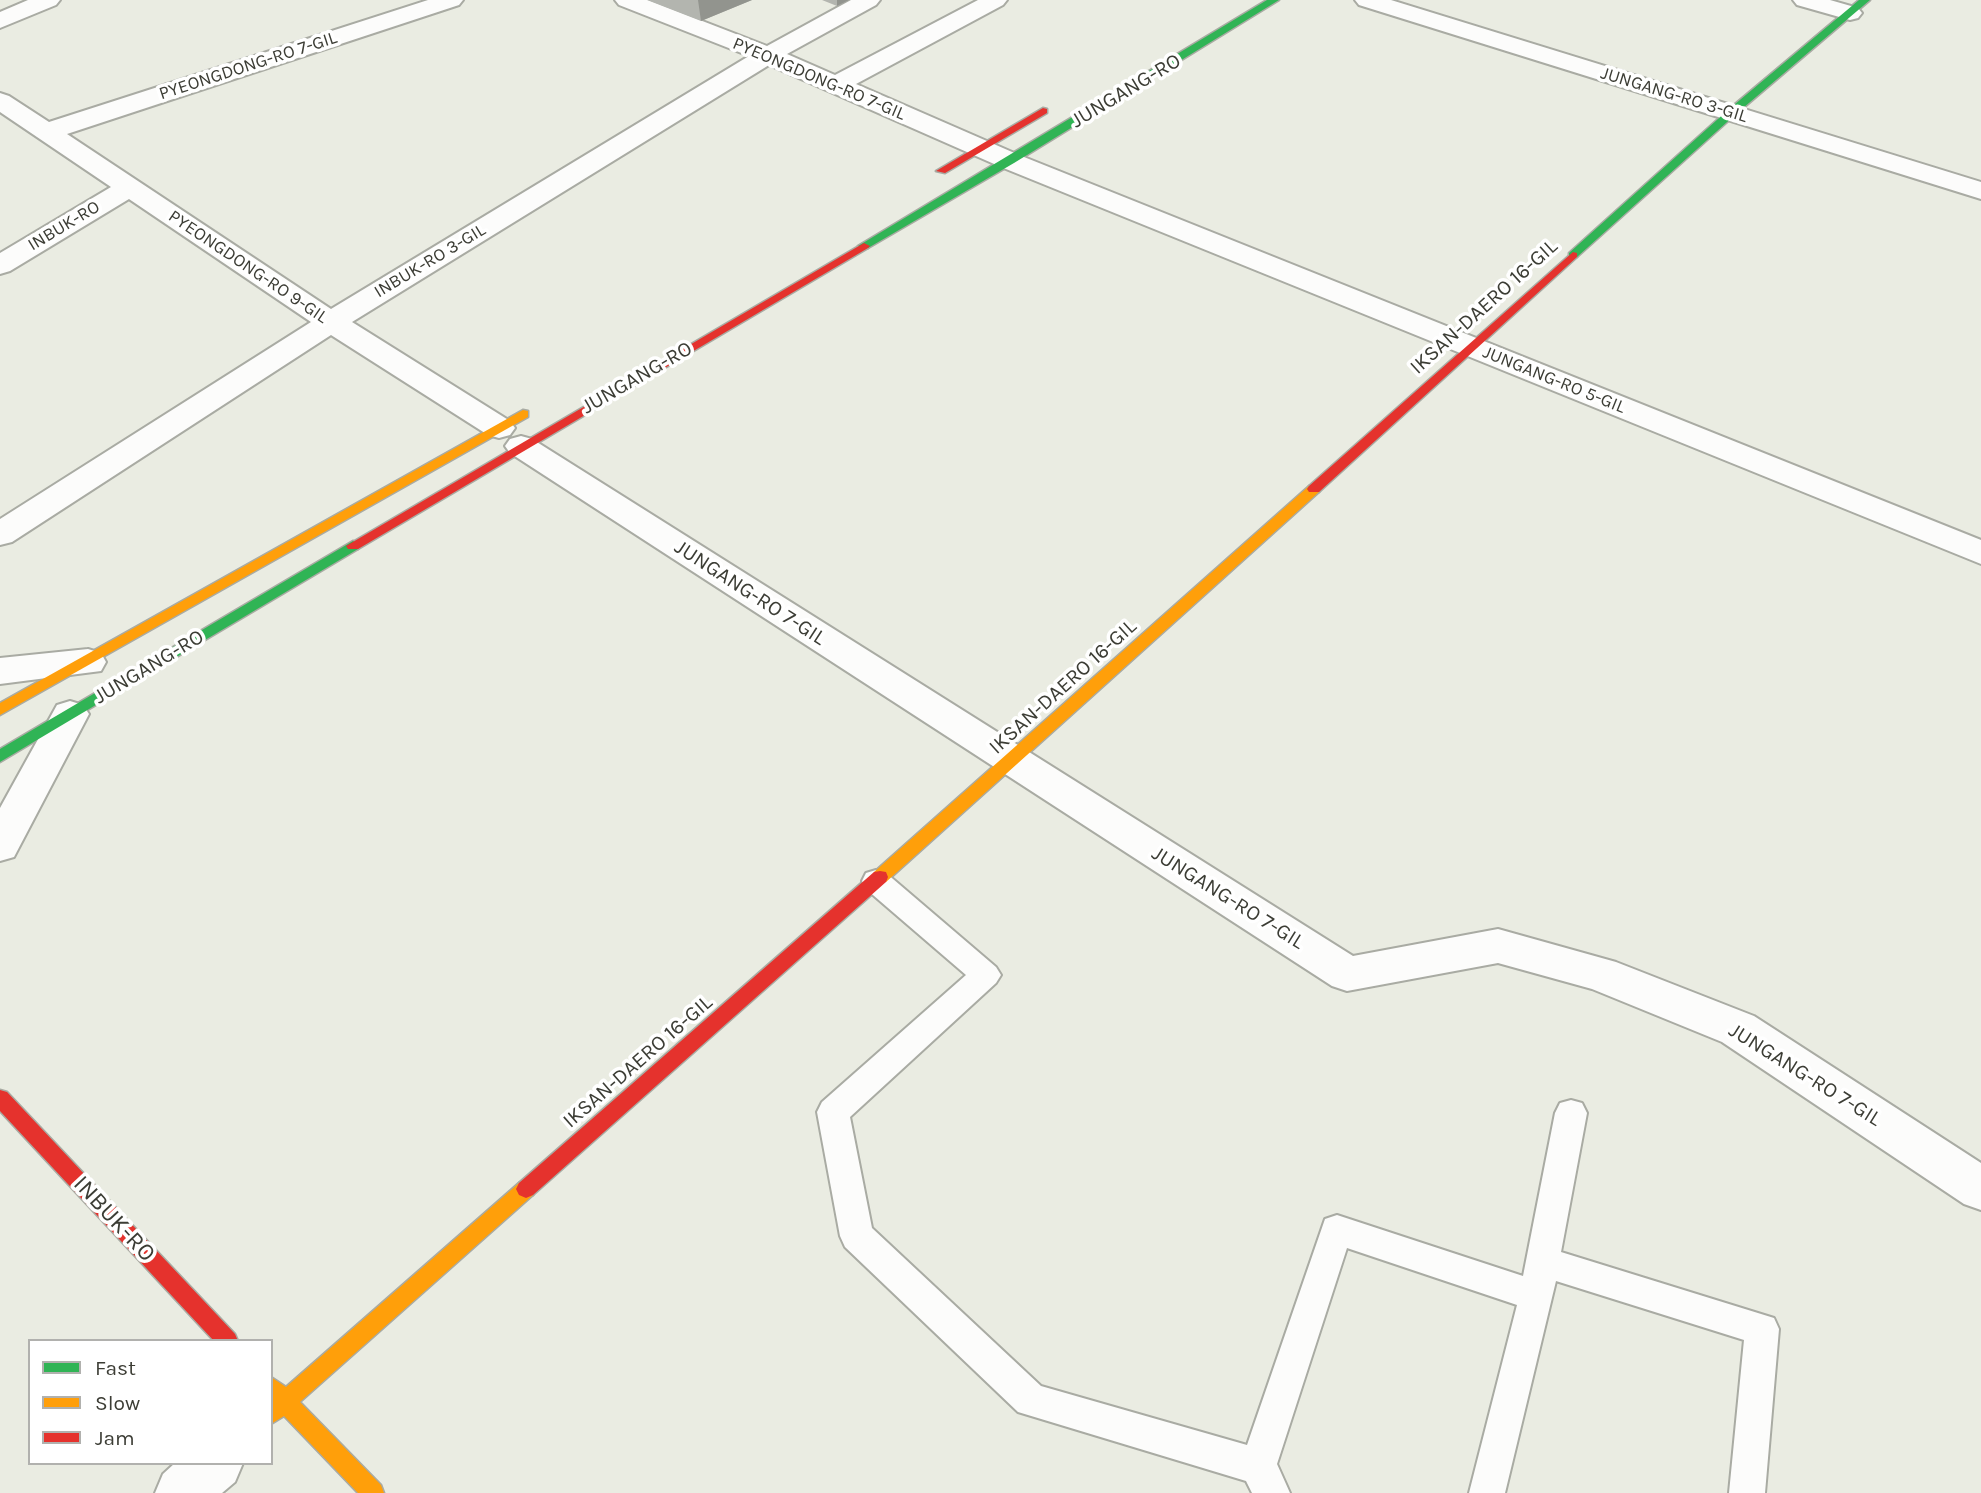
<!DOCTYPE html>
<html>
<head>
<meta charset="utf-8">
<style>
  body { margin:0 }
  #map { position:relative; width:1981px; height:1493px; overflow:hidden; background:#eaece2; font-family:Karla,sans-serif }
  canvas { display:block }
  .legend { position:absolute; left:28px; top:1339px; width:245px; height:126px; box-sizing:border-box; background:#fff; border:2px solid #b1b1ae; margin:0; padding:9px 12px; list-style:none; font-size:21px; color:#3c3d35 }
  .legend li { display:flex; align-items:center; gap:14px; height:35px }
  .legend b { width:35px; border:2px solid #b1b1ae }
</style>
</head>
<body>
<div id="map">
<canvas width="1981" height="1493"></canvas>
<ul class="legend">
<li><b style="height:9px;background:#30b455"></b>Fast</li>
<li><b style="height:9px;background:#ff9f0a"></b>Slow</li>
<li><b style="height:9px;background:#e5322d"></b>Jam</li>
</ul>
</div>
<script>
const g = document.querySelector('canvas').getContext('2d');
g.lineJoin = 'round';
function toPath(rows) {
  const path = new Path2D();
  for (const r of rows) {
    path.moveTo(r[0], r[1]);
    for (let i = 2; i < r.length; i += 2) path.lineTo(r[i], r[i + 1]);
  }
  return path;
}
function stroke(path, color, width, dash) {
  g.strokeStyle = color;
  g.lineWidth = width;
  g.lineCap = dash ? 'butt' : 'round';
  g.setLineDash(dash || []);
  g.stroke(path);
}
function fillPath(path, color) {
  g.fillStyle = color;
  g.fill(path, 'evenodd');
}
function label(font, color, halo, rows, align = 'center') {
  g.font = font + ' Karla,sans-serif';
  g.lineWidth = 7;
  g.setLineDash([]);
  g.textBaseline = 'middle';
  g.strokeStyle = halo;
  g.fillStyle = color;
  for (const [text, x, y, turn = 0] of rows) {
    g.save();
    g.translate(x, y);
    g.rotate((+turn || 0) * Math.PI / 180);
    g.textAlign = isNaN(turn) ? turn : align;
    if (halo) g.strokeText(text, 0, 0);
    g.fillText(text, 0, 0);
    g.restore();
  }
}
const lane = toPath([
  [876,870,886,873,996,967,1001,975,996,983,850,1117,872,1228,1041,1386,1247,1445,1325,1219,1337,1215,1523,1276,1555,1113,1560,1103,1571,1100,1582,1103,1587,1113,1561,1252,1774,1318,1779,1329,1765,1493,1729,1493,1744,1340,1556,1281,1505,1493,1469,1493,1517,1305,1347,1248,1277,1464,1290,1493,1252,1493,1246,1481,1018,1412,845,1247,840,1236,817,1112,822,1102,966,975,866,889,862,881,866,873,876,870]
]);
const street = toPath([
  [28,0,60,0,56,5,0,28,0,12,28,0],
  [428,0,463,0,459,5,67,134,331,309,749,56,619,5,615,0,648,0,767,46,851,0,880,0,876,5,787,54,835,75,978,0,1007,0,1003,5,856,84,1019,155,1981,540,1981,564,1001,167,769,65,352,322,510,421,515,428,510,435,499,438,488,435,331,335,12,542,0,545,0,519,311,322,129,199,10,271,0,274,0,253,111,187,0,112,0,93,9,96,49,122,428,0],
  [1355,0,1391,0,1981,182,1981,199,1359,5,1355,0],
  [1793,0,1830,0,1858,8,1862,13,1858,18,1850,20,1797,5,1793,0],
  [521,436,532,439,1353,956,1498,929,1616,962,1754,1016,1981,1163,1981,1210,1964,1204,1722,1042,1592,989,1498,963,1347,991,1332,986,510,453,505,446,510,439,521,436],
  [88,649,101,653,106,662,101,671,0,684,0,658,88,649],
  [70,701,83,705,89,714,14,857,0,861,0,808,57,705,70,701],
  [175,1463,243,1463,235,1482,222,1493,155,1493,163,1474,175,1463]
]);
const fast = toPath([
  [1267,0,1279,0,1014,163,868,248,858,246,1267,0],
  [1859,0,1870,0,1736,114,1577,257,1569,257,1569,253,1728,110,1859,0],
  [353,541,360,546,358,549,0,762,0,749,353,541]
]);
const slow = toPath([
  [523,410,528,411,528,417,0,715,0,703,523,410],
  [1314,485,1319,486,1321,489,1319,492,886,882,874,882,872,877,874,872,1309,486,1314,485],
  [526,1180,533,1183,536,1189,533,1195,300,1402,381,1485,384,1493,358,1493,284,1416,271,1424,271,1377,286,1387,519,1183,526,1180]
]);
const jam = toPath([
  [1043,108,1047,109,1047,113,945,173,936,171,1043,108],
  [864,243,870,246,868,248,358,549,348,549,346,546,864,243],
  [1573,252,1577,253,1577,257,1319,492,1309,492,1307,489,1309,486,1573,252],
  [880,871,886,872,888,877,886,882,533,1195,526,1198,519,1195,516,1189,519,1183,874,872,880,871],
  [0,1090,7,1092,235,1334,238,1341,214,1341,0,1111,0,1090]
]);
stroke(lane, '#a9aba3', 4);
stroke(street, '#a9aba3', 4);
stroke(fast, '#a9aba3', 3);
stroke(slow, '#a9aba3', 3);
stroke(jam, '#a9aba3', 3);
fillPath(lane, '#fcfcfb');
fillPath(street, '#fcfcfb');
fillPath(fast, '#30b455');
fillPath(slow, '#ff9f0a');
fillPath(jam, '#e5322d');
fillPath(toPath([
  [647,0,752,0,701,21],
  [822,0,849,0,837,6]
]), '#b3b5af');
fillPath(toPath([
  [698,0,752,0,701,21],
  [837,0,849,0,837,6]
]), '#92948e');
label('18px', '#3c3d35', '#fff', [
  ["PYEONGDONG-RO 7-GIL",248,66,-18],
  ["PYEONGDONG-RO 7-GIL",819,79,23],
  ["JUNGANG-RO 3-GIL",1674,95,17],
  ["INBUK-RO",64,226,-31],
  ["INBUK-RO 3-GIL",430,261,-31],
  ["PYEONGDONG-RO 9-GIL",248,267,34],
  ["JUNGANG-RO 5-GIL",1554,380,22]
]);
label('21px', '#3c3d35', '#fff', [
  ["JUNGANG-RO",1126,91,-31],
  ["IKSAN-DAERO 16-GIL",1484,307,-42],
  ["JUNGANG-RO",637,378,-30],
  ["JUNGANG-RO 7-GIL",750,593,33],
  ["JUNGANG-RO",149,667,-31],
  ["IKSAN-DAERO 16-GIL",1063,687,-42],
  ["JUNGANG-RO 7-GIL",1228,898,32],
  ["IKSAN-DAERO 16-GIL",638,1062,-41],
  ["JUNGANG-RO 7-GIL",1805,1075,32]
]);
label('24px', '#3c3d35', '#fff', [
  ["INBUK-RO",114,1219,47]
]);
</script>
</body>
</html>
